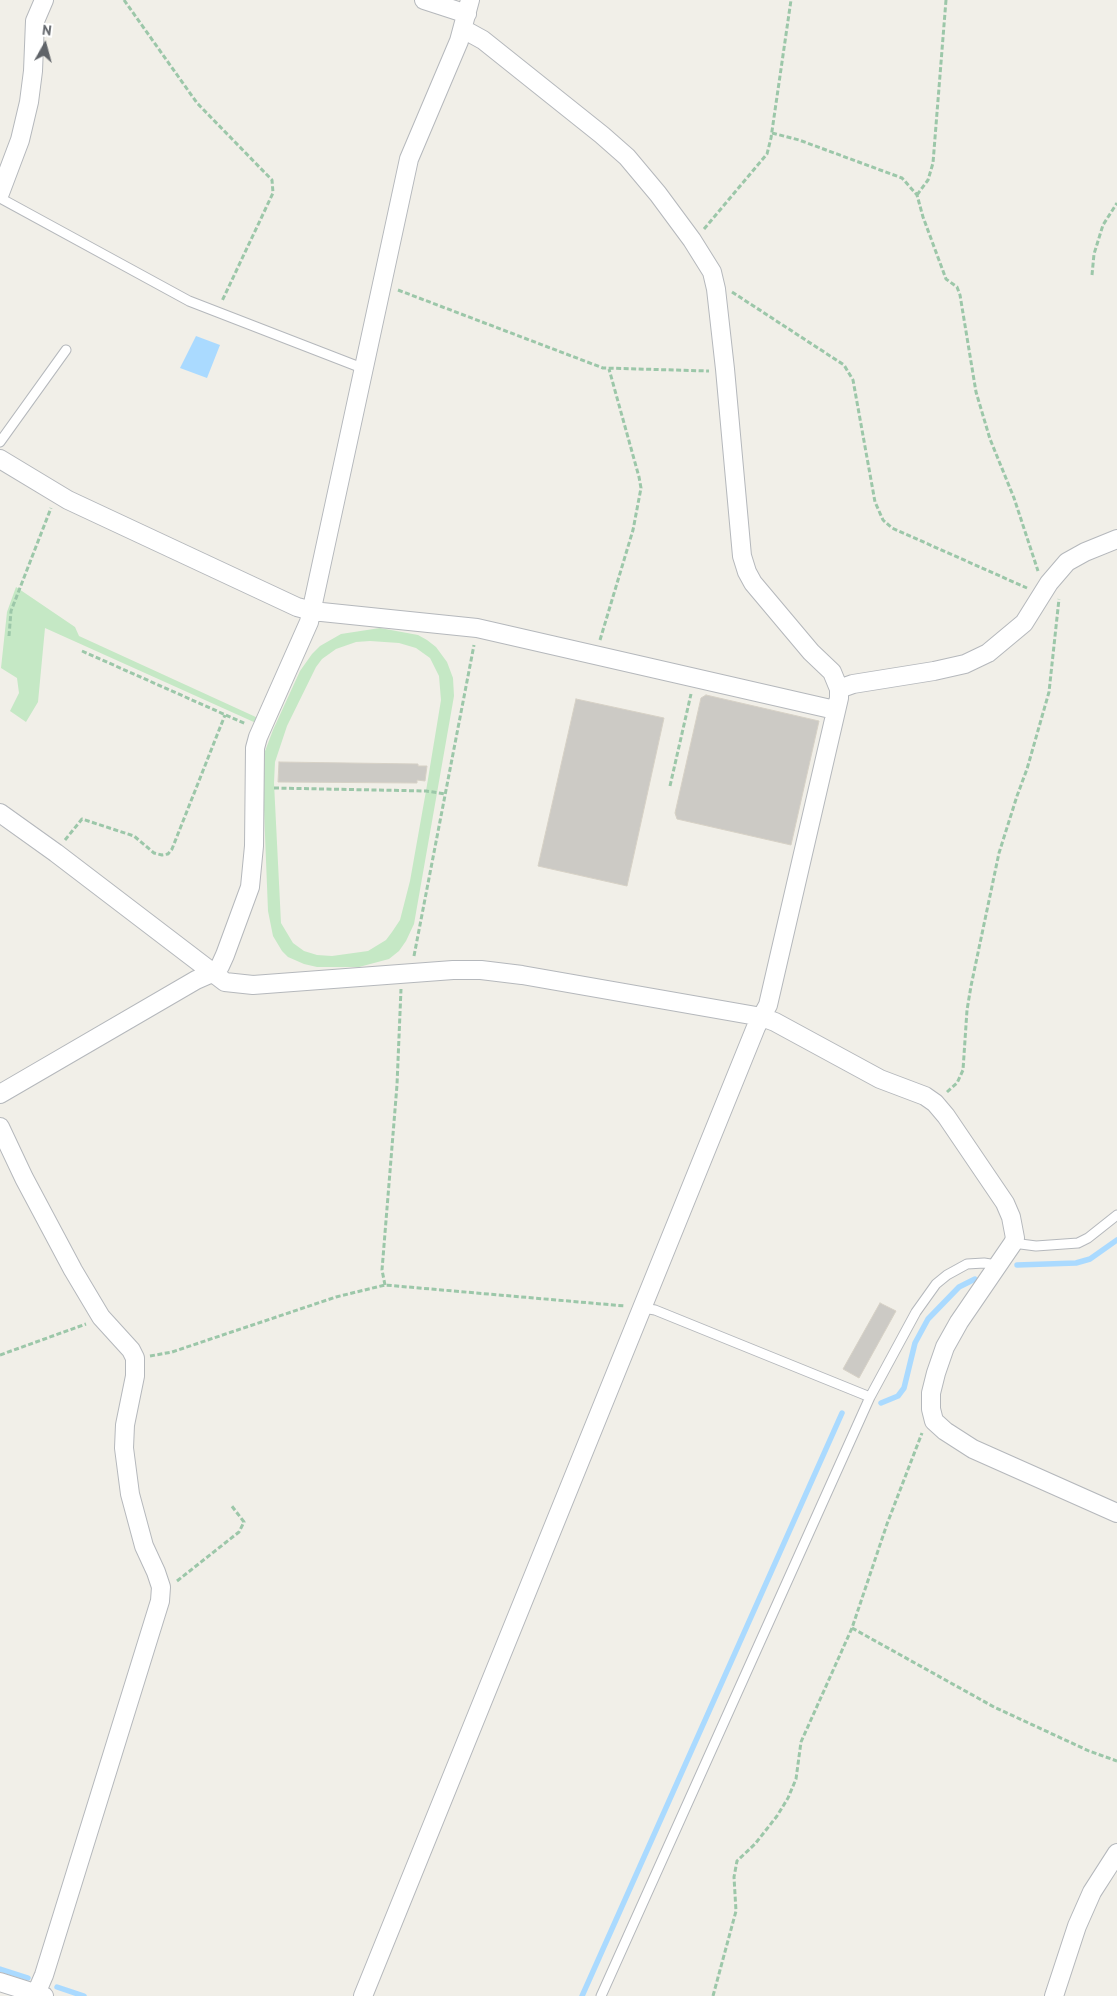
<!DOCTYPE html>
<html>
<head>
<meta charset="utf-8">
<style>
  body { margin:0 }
  #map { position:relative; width:1117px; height:1996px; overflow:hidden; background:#f1efe8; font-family:"PT Sans",sans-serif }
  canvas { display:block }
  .north { position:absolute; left:20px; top:20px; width:50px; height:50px; -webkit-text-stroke:4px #fff; paint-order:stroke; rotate:7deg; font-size:14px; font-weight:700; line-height:20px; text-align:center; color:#5f6368 }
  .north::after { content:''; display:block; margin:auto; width:18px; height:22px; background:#5f6368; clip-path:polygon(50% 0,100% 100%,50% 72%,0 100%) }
</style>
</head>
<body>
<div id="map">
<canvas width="1117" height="1996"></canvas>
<div class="north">N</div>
</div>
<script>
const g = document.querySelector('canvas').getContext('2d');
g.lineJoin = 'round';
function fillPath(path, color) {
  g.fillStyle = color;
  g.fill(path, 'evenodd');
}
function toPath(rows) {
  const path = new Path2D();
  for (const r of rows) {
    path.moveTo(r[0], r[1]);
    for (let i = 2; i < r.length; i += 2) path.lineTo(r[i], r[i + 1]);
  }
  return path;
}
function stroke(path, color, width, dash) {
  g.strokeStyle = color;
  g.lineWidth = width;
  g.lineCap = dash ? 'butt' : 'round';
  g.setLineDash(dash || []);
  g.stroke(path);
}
fillPath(toPath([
  [16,587,75,627,79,636,258,718,256,723,45,628,38,702,26,722,10,711,19,693,17,678,1,668,7,612],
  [380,628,418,635,427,640,436,647,447,662,453,678,454,696,414,924,406,941,399,951,389,959,359,967,317,967,304,964,288,957,282,951,273,936,268,911,262,759,273,730,300,671,312,654,320,646,341,634],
  [370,641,399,643,416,648,430,658,439,676,441,700,426,791,410,881,400,920,392,932,386,940,368,951,332,956,317,955,304,951,293,943,281,923,274,783,275,762,287,726,316,667,322,659,336,649,356,642]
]), '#c5e8c5');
fillPath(toPath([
  [196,336,220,345,207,378,180,368]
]), '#aadaff');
stroke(toPath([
  [1017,1265,1076,1263,1090,1259,1117,1240],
  [881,1403,898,1396,904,1388,915,1343,928,1319,959,1287,975,1279],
  [0,1969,28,1978],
  [57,1987,84,1996],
  [582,1996,842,1413]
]), '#aadaff', 5.5);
const building = toPath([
  [706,695,819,721,791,845,677,819,675,813,701,698,706,695],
  [576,699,664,718,627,886,538,866,576,699],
  [279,762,418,764,418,766,427,766,425,781,417,780,417,783,278,782,279,762],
  [880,1303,896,1311,859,1378,843,1369,880,1303]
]);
fillPath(building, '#cccac5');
stroke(building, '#d6d1c6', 1);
const service = toPath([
  [0,198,189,301,362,368],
  [0,442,66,350],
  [1013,1243,1036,1246,1078,1243,1088,1238,1117,1215],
  [643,1308,655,1310,870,1397],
  [601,1996,870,1397,916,1312,936,1284,947,1275,967,1264,984,1263,997,1265]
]);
const minor = toPath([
  [424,0,467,14],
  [0,193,20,140,29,102,33,71,35,21,44,0],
  [0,459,68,500,297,607,312,611,477,628,835,710],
  [839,689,853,684,934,671,965,664,988,653,1024,623,1049,583,1067,562,1085,552,1117,539],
  [0,813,56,853,225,982,253,985,453,970,481,970,522,975,762,1017,775,1022,880,1079,925,1096,935,1103,946,1116,1005,1203,1011,1217,1015,1238,1013,1243,959,1322,945,1347,936,1373,931,1393,931,1409,934,1421,945,1431,973,1449,1117,1513],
  [0,1094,196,980,212,973,220,966,225,955,250,887,254,846,255,748,258,737,309,622,409,159,459,41,470,0],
  [0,1127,24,1178,73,1270,101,1317,131,1350,135,1358,135,1376,125,1425,124,1448,130,1494,144,1546,156,1572,161,1587,160,1601,44,1975,35,1996],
  [0,1982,44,1996],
  [363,1996,756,1027,768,1005,839,698,839,689,832,672,811,652,753,583,747,572,742,556,725,369,716,289,712,272,692,240,658,194,627,157,602,135,483,40,463,29],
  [1054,1996,1077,1926,1092,1892,1117,1853]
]);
stroke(service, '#b5b8bc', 11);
stroke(minor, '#b5b8bc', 20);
stroke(toPath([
  [124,0,197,103,272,180,273,193,222,301],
  [772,133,799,140,902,178,917,195,923,217,946,279,957,287,960,295,976,392,990,439,1014,498,1038,571],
  [917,195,928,180,933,163,946,0],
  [704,229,767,154,771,138,791,0],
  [1092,275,1094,254,1103,225,1117,203],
  [398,290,603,368,709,371],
  [732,292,844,365,853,380,875,502,883,520,892,528,1027,588],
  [9,636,11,611,51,508],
  [600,640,633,530,641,488,639,477,609,369],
  [82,651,246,724],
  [670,786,691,694],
  [274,788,426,791,446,794],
  [65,840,82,819,134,836,154,853,162,855,168,854,172,849,225,715],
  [414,956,474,645],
  [947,1092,957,1083,963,1070,967,1010,971,986,999,853,1017,796,1027,769,1049,692,1059,599],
  [385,1285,382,1270,397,1085,401,989],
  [0,1355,86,1324],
  [150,1356,172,1352,336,1297,385,1285,625,1306],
  [177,1581,239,1532,244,1522,231,1505],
  [852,1628,994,1707,1089,1751,1117,1761],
  [713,1996,736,1911,734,1877,737,1861,755,1844,777,1816,788,1798,796,1779,801,1742,852,1628,887,1524,922,1433]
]), '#9cc7a9', 3, [5, 2.5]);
stroke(service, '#fff', 9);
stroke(minor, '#fff', 18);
</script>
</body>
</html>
